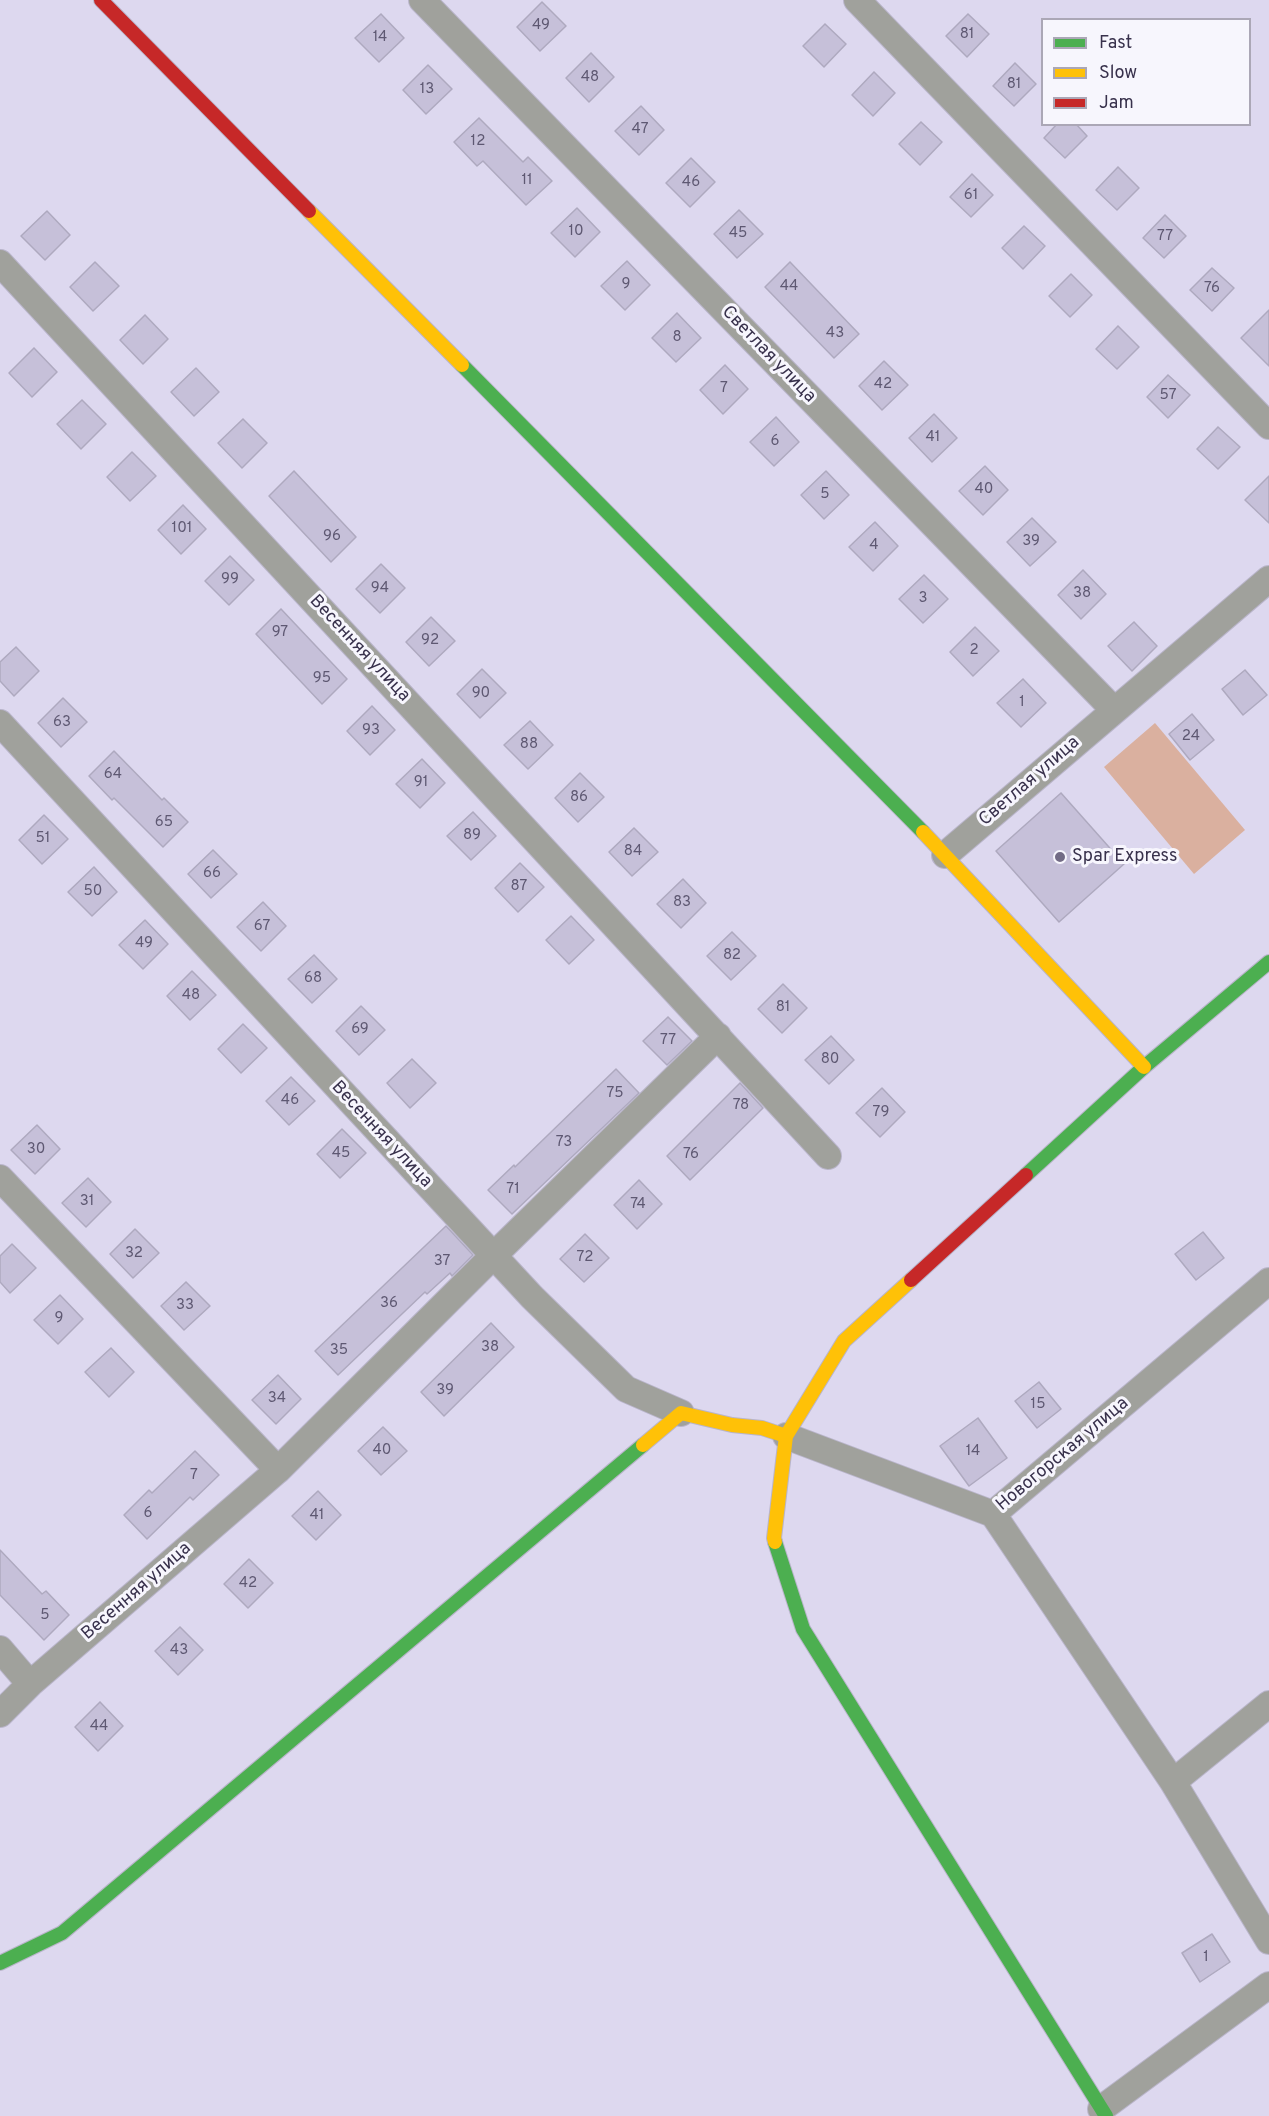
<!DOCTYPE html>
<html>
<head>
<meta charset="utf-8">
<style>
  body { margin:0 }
  #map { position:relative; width:1269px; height:2116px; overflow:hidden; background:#ddd8ef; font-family:Overpass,sans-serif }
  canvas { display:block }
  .legend { position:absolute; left:1041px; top:18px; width:210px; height:108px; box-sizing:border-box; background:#f7f6fd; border:2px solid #aba7b6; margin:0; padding:8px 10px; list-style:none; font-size:18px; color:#38314c }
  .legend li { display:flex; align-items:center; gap:12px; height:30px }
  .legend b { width:30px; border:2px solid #aba7b6 }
</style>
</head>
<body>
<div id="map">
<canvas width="1269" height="2116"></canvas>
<ul class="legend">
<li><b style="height:8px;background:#4caf50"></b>Fast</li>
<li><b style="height:8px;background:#ffc107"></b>Slow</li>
<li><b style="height:8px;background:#c62828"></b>Jam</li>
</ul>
</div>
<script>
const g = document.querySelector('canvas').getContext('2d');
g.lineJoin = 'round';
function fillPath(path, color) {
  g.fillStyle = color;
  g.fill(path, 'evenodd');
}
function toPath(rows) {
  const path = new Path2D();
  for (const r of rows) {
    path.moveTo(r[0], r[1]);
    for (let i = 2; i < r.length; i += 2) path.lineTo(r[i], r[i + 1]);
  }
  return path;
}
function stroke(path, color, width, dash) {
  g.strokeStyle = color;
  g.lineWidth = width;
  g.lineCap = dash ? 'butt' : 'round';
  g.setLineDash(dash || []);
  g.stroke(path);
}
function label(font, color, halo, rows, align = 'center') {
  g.font = font + ' Overpass,sans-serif';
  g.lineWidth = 6;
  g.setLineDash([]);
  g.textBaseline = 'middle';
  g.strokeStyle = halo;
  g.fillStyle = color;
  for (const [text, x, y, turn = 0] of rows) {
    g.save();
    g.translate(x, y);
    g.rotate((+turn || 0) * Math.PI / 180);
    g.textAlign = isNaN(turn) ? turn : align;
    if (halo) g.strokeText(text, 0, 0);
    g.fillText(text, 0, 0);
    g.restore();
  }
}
fillPath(toPath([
  [1155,723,1245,830,1194,874,1104,767]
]), '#dab09f');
const building = toPath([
  [542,2,566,26,540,51,517,27,542,2],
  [381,14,404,38,379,62,355,38,381,14],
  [968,14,989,34,967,57,946,36,968,14],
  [825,24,846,44,824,67,803,46,825,24],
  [591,53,614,77,589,102,566,78,591,53],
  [1015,63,1036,84,1014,106,993,86,1015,63],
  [428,65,452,89,426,114,403,90,428,65],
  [874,72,895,93,873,116,852,95,874,72],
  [641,106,664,130,639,155,615,131,641,106],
  [479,118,523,162,528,157,552,181,526,205,483,161,477,166,454,142,479,118],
  [921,122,942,142,920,165,899,144,921,122],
  [1057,124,1076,124,1087,136,1065,158,1044,138,1057,124],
  [691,158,715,182,690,207,666,183,691,158],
  [1118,167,1139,188,1117,210,1096,190,1118,167],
  [972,174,993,195,971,217,950,197,972,174],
  [577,208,600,232,575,257,551,233,577,208],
  [739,210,763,234,737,258,714,234,739,210],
  [47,211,70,235,45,260,21,236,47,211],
  [1165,215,1186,236,1164,258,1143,238,1165,215],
  [1024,226,1045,246,1023,269,1002,248,1024,226],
  [627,261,650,285,625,310,601,286,627,261],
  [95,262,119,286,93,311,70,287,95,262],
  [790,262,859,334,834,358,765,287,790,262],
  [1212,268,1234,288,1212,311,1190,290,1212,268],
  [1071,274,1092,295,1070,317,1049,296,1071,274],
  [1269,310,1269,366,1241,338,1269,310],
  [677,313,701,338,676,362,652,338,677,313],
  [145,315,168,339,143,364,120,340,145,315],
  [1118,326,1139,347,1117,369,1096,349,1118,326],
  [34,348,57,372,32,397,9,373,34,348],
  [884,361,908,385,882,410,859,386,884,361],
  [725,365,748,389,723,414,700,390,725,365],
  [196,368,219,392,194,416,171,392,196,368],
  [1168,375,1190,395,1168,418,1147,397,1168,375],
  [82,400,106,424,81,449,57,424,82,400],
  [934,414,957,438,932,462,909,438,934,414],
  [776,417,799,442,774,466,750,442,776,417],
  [243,419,267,443,242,468,218,443,243,419],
  [1218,427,1240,447,1218,469,1197,449,1218,427],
  [132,452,156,476,130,501,107,477,132,452],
  [985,466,1008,490,983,515,959,491,985,466],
  [294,471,356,537,331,562,269,496,294,471],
  [826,471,849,495,824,519,801,495,826,471],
  [1269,476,1269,523,1245,500,1269,476],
  [183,505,206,529,181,554,158,530,183,505],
  [1032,518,1056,542,1030,566,1007,542,1032,518],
  [875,522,898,546,873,571,849,547,875,522],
  [230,556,254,580,229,605,205,581,230,556],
  [381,564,405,588,380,613,356,589,381,564],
  [1083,570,1106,594,1081,619,1058,595,1083,570],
  [924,575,948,599,923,623,899,599,924,575],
  [281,609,347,679,322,704,256,634,281,609],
  [431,617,455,641,429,666,406,642,431,617],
  [1134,622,1157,646,1132,671,1108,646,1134,622],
  [975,627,999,651,973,676,950,652,975,627],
  [16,647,39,671,14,696,0,681,0,662,16,647],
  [482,669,506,693,480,718,457,694,482,669],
  [1245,670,1267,695,1243,715,1222,689,1245,670],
  [1023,679,1046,703,1021,727,997,703,1023,679],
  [63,698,87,722,61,747,38,723,63,698],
  [372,706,395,730,370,755,347,731,372,706],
  [1192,714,1214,740,1190,760,1169,734,1192,714],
  [530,721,553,745,528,769,504,745,530,721],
  [114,751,162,800,164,798,188,822,163,847,114,798,112,800,89,776,114,751],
  [422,759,445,783,420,808,396,784,422,759],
  [580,773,604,797,578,822,555,798,580,773],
  [1061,793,1124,864,1059,922,996,851,1061,793],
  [473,812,496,836,471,860,447,836,473,812],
  [44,815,68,839,42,864,19,840,44,815],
  [634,828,658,852,632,876,609,852,634,828],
  [213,850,237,874,211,898,188,874,213,850],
  [520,863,544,887,518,912,495,888,520,863],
  [94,867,117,892,92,916,68,892,94,867],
  [683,879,706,903,681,928,657,904,683,879],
  [263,902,286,926,261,951,237,927,263,902],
  [571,916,594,940,569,964,546,940,571,916],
  [145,920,168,944,143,969,119,945,145,920],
  [732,932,756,956,731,980,707,956,732,932],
  [314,955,337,979,312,1003,288,979,314,955],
  [192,971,216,995,190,1020,167,996,192,971],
  [783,984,807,1008,782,1033,758,1009,783,984],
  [361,1006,385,1030,359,1055,336,1031,361,1006],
  [668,1017,692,1041,667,1065,643,1041,668,1017],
  [243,1024,267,1048,241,1073,218,1049,243,1024],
  [831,1036,854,1060,829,1084,805,1060,831,1036],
  [412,1059,436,1083,410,1108,387,1083,412,1059],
  [616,1069,639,1093,512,1214,488,1190,514,1165,515,1167,616,1069],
  [291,1077,315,1101,289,1125,266,1101,291,1077],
  [740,1083,763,1108,690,1180,667,1156,740,1083],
  [882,1088,905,1112,880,1137,856,1113,882,1088],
  [37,1125,60,1149,35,1174,11,1150,37,1125],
  [342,1129,366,1153,340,1178,317,1154,342,1129],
  [88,1178,111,1202,86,1227,62,1203,88,1178],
  [639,1180,662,1204,637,1229,614,1205,639,1180],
  [446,1226,473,1255,452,1276,450,1273,427,1294,425,1292,338,1375,315,1351,446,1226],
  [135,1229,159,1253,133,1278,110,1254,135,1229],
  [1203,1232,1224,1258,1196,1280,1175,1254,1203,1232],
  [585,1234,609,1258,584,1282,560,1259,585,1234],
  [12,1244,36,1268,10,1293,0,1282,0,1256,12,1244],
  [186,1282,210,1306,184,1330,161,1306,186,1282],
  [60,1295,83,1319,58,1344,34,1320,60,1295],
  [491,1323,514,1347,444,1416,421,1392,491,1323],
  [111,1348,134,1372,109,1397,85,1372,111,1348],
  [278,1375,301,1399,276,1424,252,1400,278,1375],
  [1039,1382,1061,1409,1037,1428,1015,1401,1039,1382],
  [978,1418,1007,1458,969,1486,940,1446,978,1418],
  [383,1427,407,1451,381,1475,358,1451,383,1427],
  [195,1451,219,1475,193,1500,190,1497,147,1539,124,1515,149,1490,152,1493,195,1451],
  [318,1491,341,1515,316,1540,292,1516,318,1491],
  [0,1550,42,1594,46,1591,69,1615,44,1640,0,1595,0,1550],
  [249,1559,273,1583,248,1608,224,1584,249,1559],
  [180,1627,203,1650,178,1675,155,1651,180,1627],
  [100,1702,123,1726,98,1751,75,1727,100,1702],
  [1212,1934,1230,1962,1200,1982,1182,1953,1212,1934]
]);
fillPath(building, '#c6c0d9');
stroke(building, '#aea9bf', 1.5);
const street = toPath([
  [422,0,1114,710],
  [857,0,1269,426],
  [0,263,828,1156],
  [0,723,532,1297,626,1389,681,1413],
  [945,855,1269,579],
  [0,1178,278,1470],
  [786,1436,993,1514],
  [993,1514,1173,1782,1269,1941],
  [993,1514,1269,1281],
  [0,1649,30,1684],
  [0,1714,30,1684,278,1470,493,1256,718,1036],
  [1173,1782,1269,1704],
  [1101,2109,1269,1985]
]);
const fast = toPath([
  [462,365,923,832],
  [1026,1175,1144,1067,1269,962],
  [775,1542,803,1629,1106,2116],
  [0,1963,62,1933,643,1445]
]);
const slow = toPath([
  [309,211,462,365],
  [923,832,1144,1067],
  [643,1445,681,1413,732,1425,762,1428,786,1436],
  [775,1542,774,1538,786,1436,844,1341,911,1280]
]);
const jam = toPath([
  [101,0,309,211],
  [911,1280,1026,1175]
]);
stroke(street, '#b9b5ca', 28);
stroke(fast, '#b9b5ca', 16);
stroke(slow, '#b9b5ca', 16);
stroke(jam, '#b9b5ca', 16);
stroke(street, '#a0a19c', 26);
stroke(fast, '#4caf50', 14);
stroke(slow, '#ffc107', 14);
stroke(jam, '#c62828', 14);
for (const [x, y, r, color] of [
  [1060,857,6,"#726b85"]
]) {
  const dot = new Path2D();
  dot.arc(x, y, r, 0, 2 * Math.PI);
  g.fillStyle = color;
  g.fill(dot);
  stroke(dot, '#f7f6fd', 2);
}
label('15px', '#5e5872', null, [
  ["49",541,26],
  ["81",967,35],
  ["14",380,38],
  ["48",590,78],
  ["81",1014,85],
  ["13",427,90],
  ["47",640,130],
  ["12",478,142],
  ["11",527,181],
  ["46",691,183],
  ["61",971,196],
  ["10",576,232],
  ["45",738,234],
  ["77",1165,237],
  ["9",626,285],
  ["44",789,287],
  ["76",1212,289],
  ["43",835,334],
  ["8",677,338],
  ["42",883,385],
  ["7",724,389],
  ["57",1168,396],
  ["41",933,438],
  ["6",775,442],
  ["40",984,490],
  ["5",825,495],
  ["101",182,529],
  ["96",332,537],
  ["39",1031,542],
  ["4",874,546],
  ["99",230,580],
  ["94",380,589],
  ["38",1082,594],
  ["3",923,599],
  ["97",280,633],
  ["92",430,641],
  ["2",974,651],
  ["95",322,679],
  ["90",481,694],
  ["1",1022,703],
  ["63",62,723],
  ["93",371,731],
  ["24",1191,737],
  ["88",529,745],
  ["64",113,775],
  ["91",421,783],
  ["86",579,798],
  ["65",164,823],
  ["89",472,836],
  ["51",43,839],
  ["84",633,852],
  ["66",212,874],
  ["87",519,887],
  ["50",93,892],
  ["83",682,903],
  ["67",262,927],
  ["49",144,944],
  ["82",732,956],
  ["68",313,979],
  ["48",191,996],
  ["81",783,1008],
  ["69",360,1030],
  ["77",668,1041],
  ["80",830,1060],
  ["75",615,1094],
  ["46",290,1101],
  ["78",741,1106],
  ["79",881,1113],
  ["73",564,1143],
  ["30",36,1150],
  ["45",341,1154],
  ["76",691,1155],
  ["71",513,1190],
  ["31",87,1202],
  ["74",638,1205],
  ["32",134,1254],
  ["72",585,1258],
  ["37",442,1262],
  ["36",389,1304],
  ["33",185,1306],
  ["9",59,1319],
  ["38",490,1348],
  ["35",339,1351],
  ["39",445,1391],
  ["34",277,1399],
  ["15",1038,1405],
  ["40",382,1451],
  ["14",973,1452],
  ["7",194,1476],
  ["6",148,1514],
  ["41",317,1516],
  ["42",248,1584],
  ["5",45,1616],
  ["43",179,1651],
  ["44",99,1727],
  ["1",1206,1958]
]);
label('18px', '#38314c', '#f7f6fd', [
  ["Светлая улица",768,355,46],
  ["Весенняя улица",359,649,47],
  ["Светлая улица",1030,782,-41],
  ["Весенняя улица",381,1135,47],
  ["Новогорская улица",1063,1455,-40],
  ["Весенняя улица",137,1592,-41]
]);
label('18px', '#38314c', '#f7f6fd', [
  ["Spar Express",1072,857]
], 'left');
</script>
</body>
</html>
